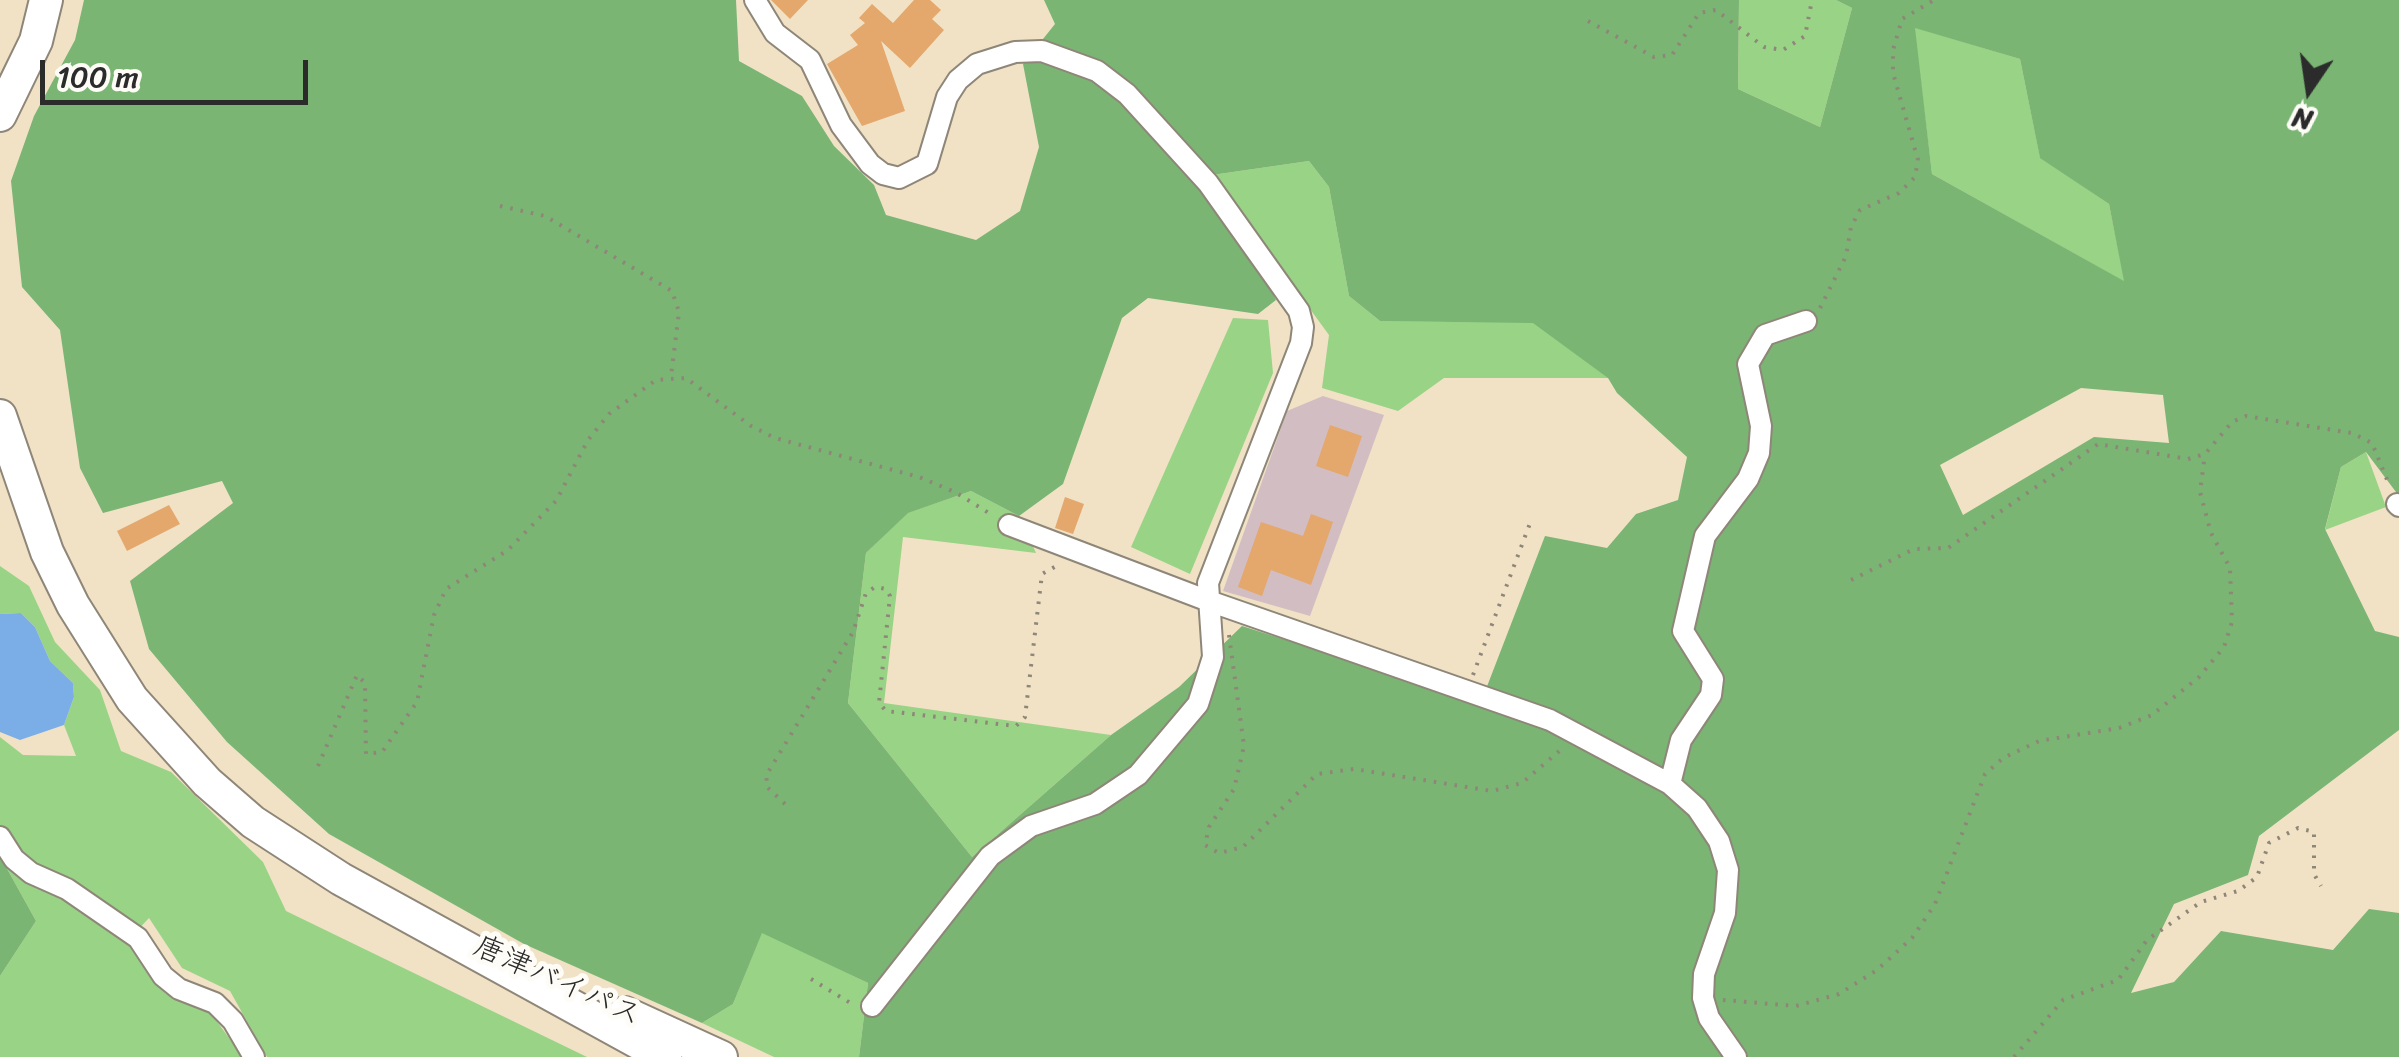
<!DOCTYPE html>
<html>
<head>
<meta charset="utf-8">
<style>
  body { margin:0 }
  #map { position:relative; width:2399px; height:1057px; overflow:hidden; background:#f1e2c5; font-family:Sriracha,sans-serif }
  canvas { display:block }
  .north { position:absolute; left:2259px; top:40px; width:100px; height:100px; -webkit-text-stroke:8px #fdfcf7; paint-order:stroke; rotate:193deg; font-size:28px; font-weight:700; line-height:40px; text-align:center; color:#2b2b2b }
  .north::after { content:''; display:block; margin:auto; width:35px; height:45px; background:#2b2b2b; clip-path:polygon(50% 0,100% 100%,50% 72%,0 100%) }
  .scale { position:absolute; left:40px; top:60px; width:268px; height:45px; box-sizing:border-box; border:5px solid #2b2b2b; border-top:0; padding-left:12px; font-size:30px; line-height:35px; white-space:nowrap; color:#2b2b2b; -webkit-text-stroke:8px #fdfcf7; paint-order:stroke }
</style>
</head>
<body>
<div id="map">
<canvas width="2399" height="1057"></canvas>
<div class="north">N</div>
<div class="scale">100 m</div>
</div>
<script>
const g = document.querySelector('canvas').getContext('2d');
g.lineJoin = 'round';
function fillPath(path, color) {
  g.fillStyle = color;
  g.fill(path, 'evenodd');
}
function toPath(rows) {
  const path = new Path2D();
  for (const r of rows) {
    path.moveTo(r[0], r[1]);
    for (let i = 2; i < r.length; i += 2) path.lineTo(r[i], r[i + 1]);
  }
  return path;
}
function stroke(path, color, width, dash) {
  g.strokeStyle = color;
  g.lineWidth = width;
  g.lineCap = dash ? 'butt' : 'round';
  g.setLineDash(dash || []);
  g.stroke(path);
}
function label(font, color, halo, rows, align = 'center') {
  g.font = font + ' Sriracha,"Klee One",sans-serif';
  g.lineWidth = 10;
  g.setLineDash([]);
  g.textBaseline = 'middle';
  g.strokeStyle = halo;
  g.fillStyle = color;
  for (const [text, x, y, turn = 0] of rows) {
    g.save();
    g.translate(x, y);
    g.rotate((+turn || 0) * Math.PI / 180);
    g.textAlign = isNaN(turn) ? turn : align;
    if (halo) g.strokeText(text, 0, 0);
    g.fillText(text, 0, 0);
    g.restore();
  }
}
fillPath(toPath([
  [1323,396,1384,415,1310,616,1223,591,1287,411]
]), '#d2bec2');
fillPath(toPath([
  [1739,0,1836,0,1852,8,1820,127,1738,89],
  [1914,27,2020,59,2040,157,2109,204,2125,282,1932,174],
  [1309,161,1329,187,1349,296,1380,321,1533,322,1609,378,1444,378,1398,411,1322,388,1329,335,1212,175],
  [1233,318,1268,320,1273,373,1190,574,1131,547],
  [2366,452,2386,507,2325,530,2341,467],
  [971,491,1019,516,1036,553,903,537,884,703,1111,735,972,857,848,703,866,553,907,513],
  [0,566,29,586,55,642,100,690,121,751,171,772,263,862,286,911,587,1057,267,1057,230,991,182,968,149,918,130,938,165,993,210,1012,243,1057,0,1057,0,976,36,921,0,856,0,737,23,755,76,756,64,725,74,697,73,683,50,661,35,627,21,613,0,614],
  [762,932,868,983,859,1057,774,1057,702,1023,733,1004]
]), '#99d386');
fillPath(toPath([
  [84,0,736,0,739,61,802,96,834,146,874,185,886,215,976,240,1020,211,1039,147,1023,64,1055,24,1044,0,1739,0,1738,89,1820,127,1852,8,1836,0,2399,0,2399,496,2366,452,2341,467,2325,529,2375,631,2399,637,2399,730,2259,836,2248,875,2174,904,2131,993,2174,982,2221,931,2333,950,2369,909,2399,913,2399,1057,859,1057,868,983,762,933,733,1004,702,1023,524,944,329,834,227,742,149,649,130,581,233,503,222,481,103,513,80,468,60,330,22,287,11,181,34,116,75,40],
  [1915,28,2020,59,2040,158,2109,204,2124,281,1932,174],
  [1309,161,1329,187,1349,296,1380,321,1533,323,1608,378,1617,393,1687,457,1678,500,1636,514,1607,548,1545,536,1481,702,1242,626,1179,687,1111,735,972,857,848,703,866,553,908,513,971,491,1019,516,1063,484,1122,318,1148,298,1258,314,1276,300,1212,175],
  [2081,388,2163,395,2169,443,2094,437,1963,515,1940,465],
  [0,856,36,921,0,976]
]), '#7ab573');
fillPath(toPath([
  [21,613,35,627,50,661,73,683,74,697,64,725,20,740,0,732,0,614]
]), '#7baee7');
fillPath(toPath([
  [771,0,808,0,790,19],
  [914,0,930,0,941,10,932,19,944,30,910,68,881,41,905,111,862,126,827,64,858,45,850,35,865,23,859,18,872,4,893,23],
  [1330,425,1362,436,1348,477,1316,466],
  [1065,497,1084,504,1073,534,1055,528],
  [169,505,180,524,127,551,117,531],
  [1311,514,1333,522,1311,585,1271,570,1262,596,1238,587,1261,522,1303,536]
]), '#e4a76c');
const minor = toPath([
  [755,0,775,33,810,60,841,125,870,164,883,174,899,178,927,164,947,97,958,80,977,64,1015,52,1042,51,1097,71,1127,94,1208,183,1299,311,1303,327,1301,343,1208,583,1213,657,1198,704,1138,775,1095,804,1031,826,990,856,872,1006],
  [2397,504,2399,506],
  [1009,525,1206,600,1550,720,1670,784,1697,808,1719,841,1728,870,1725,913,1704,974,1703,998,1709,1018,1736,1057],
  [1670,784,1681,740,1711,695,1713,679,1683,631,1705,536,1748,479,1759,453,1761,426,1748,364,1765,335,1806,321],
  [0,837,14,859,31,873,67,889,138,938,163,976,179,989,215,1003,233,1021,254,1057]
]);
const trunk = toPath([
  [0,115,36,41,46,0],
  [0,416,47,552,73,605,132,699,207,782,253,822,341,879,665,1057],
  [625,1013,721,1057]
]);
stroke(minor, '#8e8678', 24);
stroke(trunk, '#8e8678', 36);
stroke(toPath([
  [1588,21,1654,57,1672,55,1699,13,1716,10,1764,47,1783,50,1805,36,1812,0],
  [500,206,545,216,672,291,679,312,671,376],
  [1820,308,1846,256,1851,227,1860,210,1899,193,1915,177,1918,160,1893,73,1893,50,1902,19,1934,0],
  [1851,580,1914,549,1948,548,2098,444,2188,459,2205,454,2232,422,2246,416,2352,433,2372,443,2390,487],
  [1229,635,1244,746,1234,789,1209,827,1205,845,1219,853,1243,847,1317,774,1354,769,1492,791,1522,783,1564,747],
  [1473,675,1532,518],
  [318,766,357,675,365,683,366,754,382,752,417,702,434,615,446,589,508,550,556,501,588,440,609,414,656,380,686,378,751,426,775,438,919,477,955,492,992,515],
  [785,804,766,786,767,774,853,632,866,593,875,587,886,589,890,596,879,703,886,711,1016,726,1025,717,1042,574,1058,565],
  [811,979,852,1004],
  [1723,1000,1796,1006,1839,994,1877,970,1912,938,1935,904,1985,774,2003,758,2039,741,2119,728,2152,715,2199,677,2224,647,2232,622,2230,568,2211,533,2200,492,2205,454],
  [2014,1057,2063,1000,2118,980,2147,940,2201,902,2238,891,2257,877,2269,843,2298,828,2314,832,2314,874,2321,886]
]), '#8e8678', 4, [2.5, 8]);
stroke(minor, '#fff', 20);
stroke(trunk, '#fff', 32);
label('30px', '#2b2b2b', '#fdfcf7', [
  ["唐津バイパス",557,982,24]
]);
</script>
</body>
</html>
